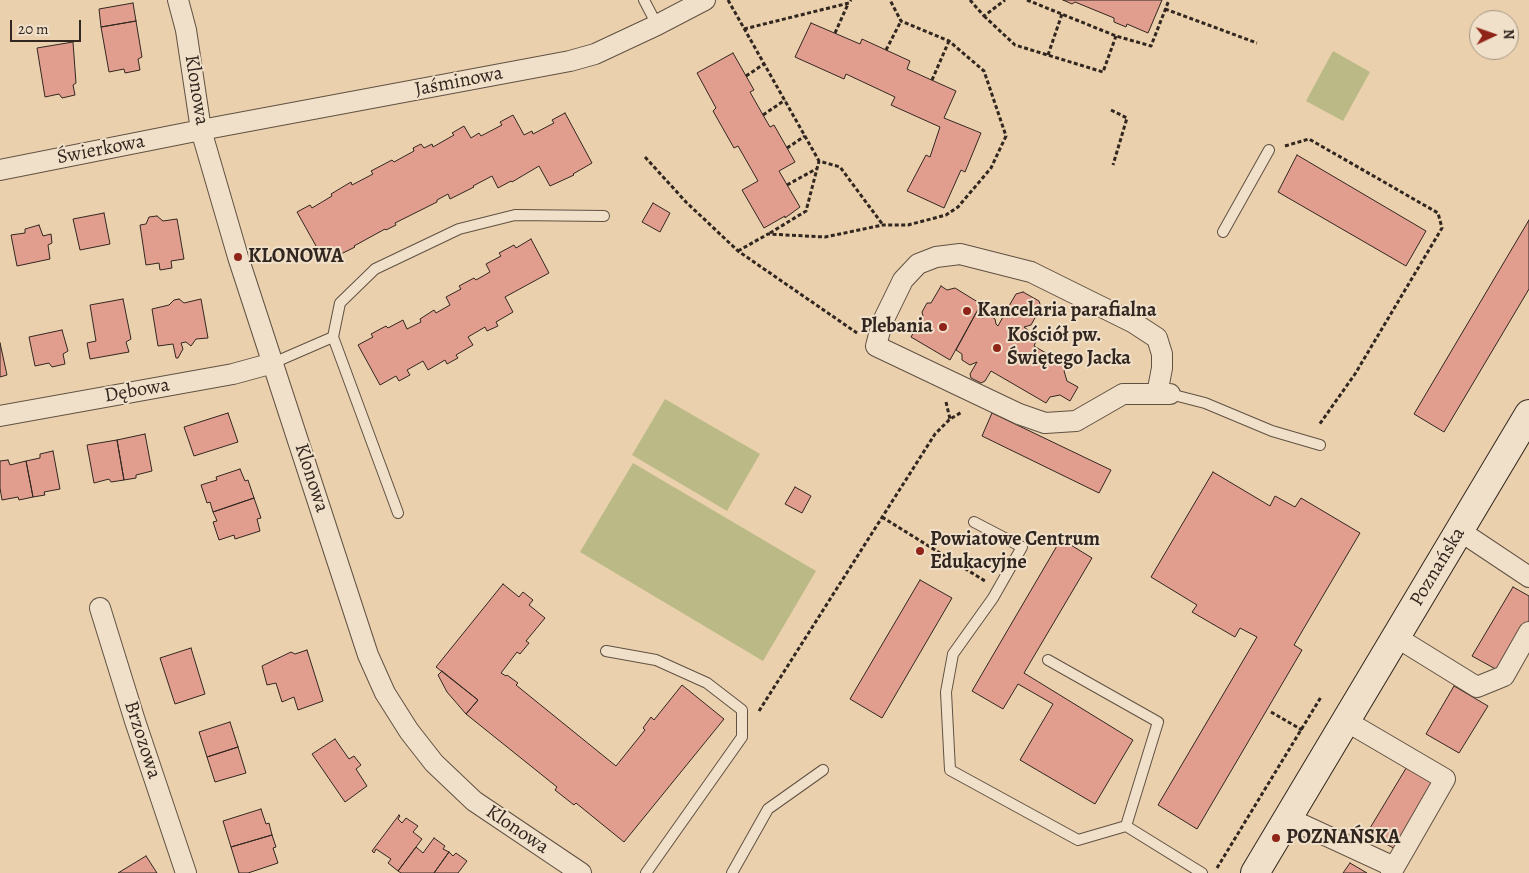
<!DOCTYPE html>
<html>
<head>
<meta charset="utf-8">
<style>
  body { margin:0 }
  #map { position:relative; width:1529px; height:873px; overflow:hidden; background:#ead0ac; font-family:Alegreya,serif }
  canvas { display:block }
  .north { position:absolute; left:1469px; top:10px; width:50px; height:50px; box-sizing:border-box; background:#f1e0c9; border:1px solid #a59685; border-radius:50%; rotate:87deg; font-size:14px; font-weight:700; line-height:20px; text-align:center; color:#322720 }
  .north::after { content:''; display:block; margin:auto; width:18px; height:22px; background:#8f2418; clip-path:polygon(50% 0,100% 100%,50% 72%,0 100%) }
  .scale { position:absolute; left:10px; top:20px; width:71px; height:22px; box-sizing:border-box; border:2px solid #322720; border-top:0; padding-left:6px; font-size:15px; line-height:18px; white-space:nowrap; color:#322720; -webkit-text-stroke:4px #f1e0c9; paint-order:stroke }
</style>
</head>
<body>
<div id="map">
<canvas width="1529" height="873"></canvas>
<div class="north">N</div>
<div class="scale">20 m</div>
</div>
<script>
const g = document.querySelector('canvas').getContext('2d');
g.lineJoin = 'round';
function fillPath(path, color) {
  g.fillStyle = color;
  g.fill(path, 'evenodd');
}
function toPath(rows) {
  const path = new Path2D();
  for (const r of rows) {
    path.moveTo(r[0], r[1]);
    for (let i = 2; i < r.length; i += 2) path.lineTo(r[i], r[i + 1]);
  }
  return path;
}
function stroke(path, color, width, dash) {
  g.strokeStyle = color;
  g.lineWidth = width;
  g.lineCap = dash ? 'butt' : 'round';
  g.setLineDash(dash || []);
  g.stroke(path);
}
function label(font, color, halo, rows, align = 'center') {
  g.font = font + ' Alegreya,serif';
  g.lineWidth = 4;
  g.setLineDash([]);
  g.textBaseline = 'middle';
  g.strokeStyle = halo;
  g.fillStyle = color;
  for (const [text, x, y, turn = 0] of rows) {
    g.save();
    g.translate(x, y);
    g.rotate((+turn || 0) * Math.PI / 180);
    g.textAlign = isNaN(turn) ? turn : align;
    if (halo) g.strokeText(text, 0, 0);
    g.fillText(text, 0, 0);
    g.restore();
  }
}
fillPath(toPath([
  [1333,51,1370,72,1343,121,1306,101],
  [665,399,760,454,727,511,632,455],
  [633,463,816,571,763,661,580,552]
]), '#bbba87');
const building = toPath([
  [1063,0,1162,0,1148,33,1127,24,1126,27,1114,22,1114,18,1075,2,1072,4,1063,0],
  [133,3,136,21,101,27,99,9,133,3],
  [136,21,142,57,138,59,140,70,125,73,124,69,109,72,101,27,136,21],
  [811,23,860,44,862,39,910,61,907,69,956,91,944,118,981,133,965,172,961,170,944,208,907,191,926,155,930,157,940,127,891,105,895,97,846,74,844,79,795,57,811,23],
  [73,42,76,83,73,85,75,95,62,98,59,94,45,97,37,48,73,42],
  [733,53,754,90,750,92,763,115,770,127,774,125,795,162,779,171,800,207,785,218,785,216,764,228,742,190,758,181,738,146,734,148,713,111,716,108,697,73,733,53],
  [565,113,592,163,573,174,574,175,550,186,539,166,512,182,511,181,498,188,492,176,473,186,474,187,450,199,448,194,437,200,437,202,395,223,396,225,386,230,385,229,354,246,355,247,325,262,297,212,310,205,312,208,332,196,331,194,351,182,352,185,373,174,371,171,392,160,394,162,414,151,413,148,421,144,424,148,432,144,433,147,454,135,452,133,464,126,471,138,479,133,481,136,502,125,500,122,513,115,524,135,532,131,533,134,554,123,552,120,565,113],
  [1297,155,1426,231,1406,266,1278,192,1297,155],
  [653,203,670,213,660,232,642,222,653,203],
  [104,213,110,244,80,250,73,219,104,213],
  [157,216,163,221,177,219,184,259,171,261,172,268,160,270,159,263,146,265,140,225,146,224,149,217,157,216],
  [1529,220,1529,289,1444,432,1414,414,1529,220],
  [39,225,43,236,51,234,52,243,48,245,50,259,17,266,11,235,25,233,25,229,39,225],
  [531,239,549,273,505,297,513,312,496,322,498,326,487,331,485,327,468,337,473,345,456,355,458,358,447,364,445,360,428,370,423,361,407,370,410,375,399,381,396,376,380,385,358,345,373,337,371,334,386,326,388,328,403,320,407,329,421,322,420,319,434,310,436,313,450,305,446,297,461,289,459,286,474,278,476,280,490,272,486,264,501,256,499,253,514,245,516,248,531,239],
  [941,286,947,290,955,288,981,304,950,360,911,337,923,316,922,312,927,303,931,303,941,286],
  [1023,292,1039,301,1041,307,1031,325,1024,327,1028,330,1037,339,1034,346,1068,366,1064,371,1067,381,1078,387,1070,401,1060,395,1050,397,1046,403,991,371,985,381,981,383,971,378,970,374,977,362,970,365,962,360,962,354,956,350,976,313,983,318,988,314,995,319,996,324,998,326,1004,315,1008,318,1006,311,1016,294,1023,292],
  [123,299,131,339,126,342,129,352,90,359,87,343,96,341,90,305,123,299],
  [179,299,184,303,201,299,208,338,196,339,191,346,186,342,181,343,183,349,178,358,176,358,173,344,158,346,152,309,169,305,174,300,179,299],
  [62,330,68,351,63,354,65,364,52,367,49,363,35,366,29,337,62,330],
  [0,343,7,375,0,377,0,343],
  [228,413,238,442,194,456,184,427,228,413],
  [992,413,1111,470,1099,493,982,436,992,413],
  [145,434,152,471,136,475,136,478,124,480,117,440,145,434],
  [117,440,124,480,111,482,109,479,94,483,87,445,117,440],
  [53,451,60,489,44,492,45,495,33,497,26,461,40,458,40,454,53,451],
  [8,460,10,465,26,461,33,497,19,500,18,497,2,500,0,488,0,461,8,460],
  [240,469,245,481,248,480,254,498,213,512,210,502,207,503,201,485,217,480,216,477,240,469],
  [1213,472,1270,506,1275,496,1295,507,1301,498,1360,533,1294,645,1302,650,1197,829,1158,805,1257,637,1240,628,1235,637,1192,612,1197,605,1151,577,1213,472],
  [795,487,811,496,802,513,785,504,795,487],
  [254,498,261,518,257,519,260,531,235,539,234,535,219,540,213,522,217,521,213,512,254,498],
  [1061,539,1092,558,1024,673,1133,740,1095,804,1020,760,1053,704,1018,684,1003,709,972,691,1061,539],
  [920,580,952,598,882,718,850,699,920,580],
  [503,584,519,597,523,592,533,600,529,605,545,618,526,641,529,643,520,654,517,652,501,673,506,676,507,675,518,683,516,685,616,766,645,730,643,728,651,717,654,720,682,685,724,719,624,842,576,803,574,805,555,790,557,787,466,714,478,700,436,667,503,584],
  [1513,587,1529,596,1529,624,1501,672,1472,656,1513,587],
  [191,648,205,694,175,704,160,658,191,648],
  [307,650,323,701,298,710,294,697,282,702,276,683,267,685,262,666,291,652,295,654,307,650],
  [442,671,478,700,466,714,447,692,438,675,442,671],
  [1454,686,1488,706,1459,753,1426,734,1454,686],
  [230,722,238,747,207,757,199,732,230,722],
  [335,739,349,759,354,756,361,765,356,769,367,786,345,802,312,754,335,739],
  [238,747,246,773,215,782,207,757,238,747],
  [1408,765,1436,781,1395,849,1367,833,1408,765],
  [261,809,266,824,269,823,272,835,231,847,223,821,261,809],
  [399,815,400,816,398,819,402,823,406,818,418,826,413,832,422,839,398,871,388,863,391,859,376,849,374,853,372,851,399,815],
  [272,835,276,847,273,848,278,863,248,873,239,873,231,847,272,835],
  [434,838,445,846,443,849,449,852,434,873,401,873,398,871,416,847,423,853,434,838],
  [449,852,453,856,456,853,467,861,458,873,434,873,449,852],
  [146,856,157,873,118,873,146,856],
  [1350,863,1367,873,1343,873,1350,863]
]);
fillPath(building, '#e19e8e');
stroke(building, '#322720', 1);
const lane = toPath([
  [644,0,657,25],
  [1223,232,1269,150],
  [333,337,340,303,375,269,459,229,515,215,604,216],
  [273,363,333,337,398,513],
  [1170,394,1205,403,1272,431,1320,445],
  [974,522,1022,547,993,598,953,654,946,692,950,770,1078,840,1126,826,1158,722,1048,660],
  [606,651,656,660,707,683,742,710,742,737,646,873],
  [1126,826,1202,873],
  [732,873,768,809,823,770]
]);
const street = toPath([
  [178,0,186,30,201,130,238,257,368,655,385,693,409,731,434,763,474,801,581,873],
  [0,170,201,130,570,61,595,54,657,25,705,0],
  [1157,394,1162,368,1162,354,1157,338,1134,323,1031,272,960,254,936,257,918,264,903,280,882,323,876,346,1019,414,1045,423,1076,421,1123,394,1170,394],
  [0,416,233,374,273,363],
  [1460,531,1529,577],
  [100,608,135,721,186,873],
  [1396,637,1477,687,1504,676,1529,632],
  [1346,721,1445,779,1391,873],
  [1288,818,1394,867]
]);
const secondary = toPath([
  [1255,873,1529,414]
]);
stroke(lane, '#605143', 12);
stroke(street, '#605143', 22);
stroke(secondary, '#322720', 30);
stroke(toPath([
  [728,0,819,161,840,167,883,225],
  [970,0,984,16,1005,0],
  [1027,0,1116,36,1151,46,1169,0],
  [1165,9,1257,43],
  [984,16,1015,45,1103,72,1116,36],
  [744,29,849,3,851,0],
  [835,33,848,4],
  [886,50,901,21],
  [1048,55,1062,14],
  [746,76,764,64],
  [932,80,949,41],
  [1111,110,1127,118,1113,165],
  [763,115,785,100],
  [1285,146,1309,139,1438,213,1442,228,1355,374,1319,425],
  [787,148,805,136],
  [645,157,686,202,738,251,857,333],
  [787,185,816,169],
  [770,233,806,211,819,161],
  [738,251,768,234,825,237,883,225,908,225,946,215,958,207,991,168,1006,136,984,71,949,41,901,21,890,0],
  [946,402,950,419],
  [882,517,985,581],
  [759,711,935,434,950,419,962,412],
  [1271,712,1302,730],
  [1217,868,1321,697]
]), '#322720', 3, [4, 2.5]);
stroke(lane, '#f1e0c9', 10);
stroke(street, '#f1e0c9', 20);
stroke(secondary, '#f1e0c9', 28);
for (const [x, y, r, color] of [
  [238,257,5,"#8f2418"],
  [967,311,5,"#8f2418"],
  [943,327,5,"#8f2418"],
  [997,348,5,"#8f2418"],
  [920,551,5,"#8f2418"],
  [1276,838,5,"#8f2418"]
]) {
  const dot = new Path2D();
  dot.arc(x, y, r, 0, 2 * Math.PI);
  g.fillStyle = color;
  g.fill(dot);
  stroke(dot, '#f1e0c9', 2);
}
label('20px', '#322720', '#f1e0c9', [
  ["Jaśminowa",459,82,-11],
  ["Klonowa",196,90,81],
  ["Świerkowa",101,150,-11],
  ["Dębowa",137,391,-10],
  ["Klonowa",311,478,72],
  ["Poznańska",1438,567,-59],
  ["Brzozowa",142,740,72],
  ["Klonowa",517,830,34]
]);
label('bold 20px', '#322720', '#f1e0c9', [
  ["KLONOWA",248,257],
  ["Kancelaria parafialna",977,311],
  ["Plebania",933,327,"right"],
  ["Kościół pw.",1007,336],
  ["Świętego Jacka",1007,359],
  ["Powiatowe Centrum",930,540],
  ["Edukacyjne",930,563],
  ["POZNAŃSKA",1286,838]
], 'left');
</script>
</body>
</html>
